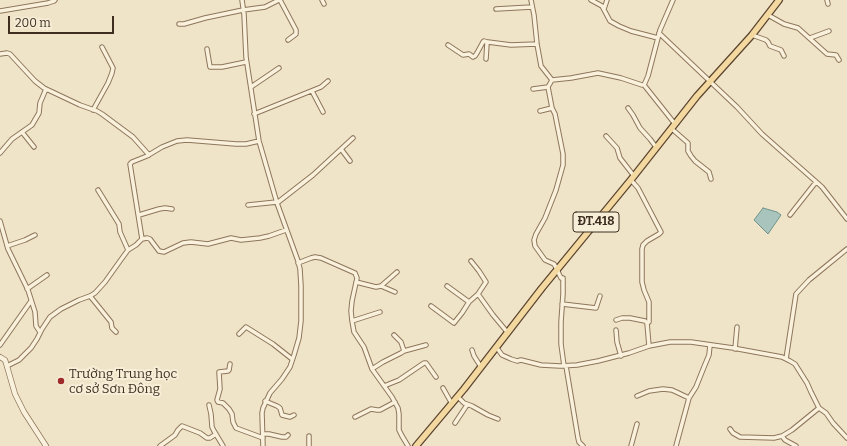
<!DOCTYPE html>
<html>
<head>
<meta charset="utf-8">
<style>
  body { margin:0 }
  #map { position:relative; width:847px; height:446px; overflow:hidden; background:#f0e4c8; font-family:Bitter,serif }
  canvas { display:block }
  .scale { position:absolute; left:8px; top:16px; width:106px; height:18px; box-sizing:border-box; border:2px solid #3d2e20; border-top:0; padding-left:5px; font-size:12px; line-height:14px; white-space:nowrap; color:#3d2e20; -webkit-text-stroke:3px #f7eed8; paint-order:stroke }
</style>
</head>
<body>
<div id="map">
<canvas width="847" height="446"></canvas>
<div class="scale">200 m</div>
</div>
<script>
const g = document.querySelector('canvas').getContext('2d');
g.lineJoin = 'round';
function fillPath(path, color) {
  g.fillStyle = color;
  g.fill(path, 'evenodd');
}
function toPath(rows) {
  const path = new Path2D();
  for (const r of rows) {
    path.moveTo(r[0], r[1]);
    for (let i = 2; i < r.length; i += 2) path.lineTo(r[i], r[i + 1]);
  }
  return path;
}
function stroke(path, color, width, dash) {
  g.strokeStyle = color;
  g.lineWidth = width;
  g.lineCap = dash ? 'butt' : 'round';
  g.setLineDash(dash || []);
  g.stroke(path);
}
function label(font, color, halo, rows, align = 'center') {
  g.font = font + ' Bitter,serif';
  g.lineWidth = 4;
  g.setLineDash([]);
  g.textBaseline = 'middle';
  g.strokeStyle = halo;
  g.fillStyle = color;
  for (const [text, x, y, turn = 0] of rows) {
    g.save();
    g.translate(x, y);
    g.rotate((+turn || 0) * Math.PI / 180);
    g.textAlign = isNaN(turn) ? turn : align;
    if (halo) g.strokeText(text, 0, 0);
    g.fillText(text, 0, 0);
    g.restore();
  }
}
const water = toPath([
  [763,208,777,212,781,215,768,234,754,220,763,208]
]);
fillPath(water, '#a9c4bc');
stroke(water, '#6f938a', 1);
const minor = toPath([
  [242,0,244,14,246,57,259,141,277,203,298,261,300,269,301,286,301,321,299,338,294,355,290,367,282,379,270,393,263,408,262,413,263,446],
  [280,0,296,30,296,34,288,40],
  [322,0,324,4],
  [531,0,534,15,537,44,541,66,552,80,548,87,552,108,555,114,563,154,563,165,556,190,545,218,536,234,534,240,535,246,545,260,554,264,557,269,559,274,561,278,563,278,563,294,561,322,561,344,564,366],
  [591,0,602,6,610,21,619,26,631,31,658,38],
  [827,0,828,4],
  [496,9,532,7],
  [604,9,607,0],
  [0,11,48,3,54,1,55,0],
  [768,15,784,24,798,28,827,54,836,55,839,60],
  [179,24,184,24,205,18,243,10,265,7,279,0],
  [659,33,737,107,762,134,822,187,847,219],
  [752,35,766,40,768,42,770,46,781,50,784,56],
  [810,38,829,31],
  [448,45,463,55,469,54,473,57,475,56,477,53,483,42,484,41,487,42],
  [207,49,210,67,222,67,246,62],
  [0,54,7,53,10,54,35,81,44,88,80,105,97,111,102,114,133,137,149,155],
  [486,59,487,43,488,42,511,45,537,44],
  [552,80,571,78,598,73,621,78,642,85,644,85,648,76,660,30,673,0],
  [644,85,675,124],
  [251,87,279,68],
  [533,89,548,87],
  [312,91,323,112],
  [628,108,633,115,640,128,650,139,656,147],
  [93,110,108,83,112,73,113,68,102,47],
  [540,111,552,108],
  [254,114,321,87,328,81],
  [672,129,688,143,688,151,691,156,695,161,709,172,711,179],
  [22,132,34,147],
  [606,136,617,148,620,158,634,176],
  [341,149,350,161],
  [0,153,12,139,32,125,39,113,40,103,46,89],
  [631,180,638,188,661,232,659,234,647,241,643,245,642,249,642,282,644,290,649,302,649,322,647,323],
  [98,190,119,224,120,232,128,250],
  [277,203,313,175,353,138],
  [248,205,277,202],
  [139,215,159,209,165,208,172,209],
  [790,215,816,182],
  [0,221,8,249,28,290,35,312,36,326,40,332],
  [142,239,130,164,132,162,147,156,162,147,177,141,187,140,236,144,246,144,259,141],
  [7,246,25,240,35,235],
  [471,261,479,271,486,282,478,294,493,315,508,333],
  [298,263,311,258,315,257,321,258,355,273,357,278,352,301,351,311,352,321,354,332,364,347,372,369,392,397,398,408,399,414,399,430,402,436,408,446],
  [356,282,376,287,381,286,397,272],
  [381,286,395,292],
  [447,286,469,302],
  [27,289,47,275],
  [90,296,111,322,112,328,116,332],
  [562,304,596,308,600,296],
  [431,306,454,323,462,313,469,302,478,294],
  [616,320,622,318,630,318,645,321,647,323,649,346],
  [352,321,380,312],
  [616,330,617,342,621,356],
  [239,334,246,327,273,344,292,359],
  [0,345,31,301],
  [497,348,502,355,511,359,517,361,521,360,541,365,560,366,577,365,598,361,629,353,649,346,670,342,691,342,733,348,782,357,790,361,795,364,807,383,811,392,819,408,826,413,833,423,847,438],
  [735,349,737,327],
  [472,350,474,356,481,367],
  [404,351,426,345],
  [786,359,796,294,809,280,847,249],
  [230,364,229,370,228,371,219,372,220,389,217,400,218,402,223,403,229,409,232,414,233,422,236,428,263,438],
  [7,366,19,360,31,348,37,339,42,329,50,317,61,309,79,300,90,296,95,293,105,282,120,261,128,250,136,245,142,239,147,238,150,239,159,251,164,252,183,243,191,242,208,244,231,238,241,240,260,238,269,236,286,230],
  [566,366,578,438,579,442,583,446],
  [372,369,383,362,401,353,404,351,401,342,394,335],
  [384,386,399,380,424,363,426,363,436,377],
  [443,388,452,404],
  [637,396,649,391,663,389,672,390,689,398],
  [458,397,464,403,472,406,488,415,498,419],
  [265,401,277,406,280,408,282,415,290,417,294,415],
  [209,405,211,414,212,427,214,431,223,446],
  [355,417,371,409,377,410,380,410,395,402],
  [455,423,467,405],
  [730,429,733,433,740,437,774,438,782,436,792,430,819,408],
  [263,434,269,434,282,437,286,437,288,435],
  [309,436,309,446],
  [782,436,785,440,796,446],
  [160,446,171,438,175,435,178,430,182,426,200,433,207,438,210,438,216,434],
  [631,446,637,424],
  [676,446,689,398,696,387,704,367,709,355,710,345]
]);
const tertiary = toPath([
  [0,357,5,360,6,363,15,394,24,412,46,446]
]);
const primary = toPath([
  [416,446,464,389,542,288,634,176,697,96,752,35,779,0]
]);
stroke(minor, '#8d765c', 5.5);
stroke(tertiary, '#8d765c', 6);
stroke(primary, '#5b4430', 8);
stroke(minor, '#faf1dc', 3.5);
stroke(tertiary, '#faf1dc', 4.5);
stroke(primary, '#f3d9a0', 5.5);
for (const [x, y, r, color] of [
  [61,381,4,"#9e2a2b"]
]) {
  const dot = new Path2D();
  dot.arc(x, y, r, 0, 2 * Math.PI);
  g.fillStyle = color;
  g.fill(dot);
  stroke(dot, '#f7eed8', 1.5);
}
for (const [x, y, w] of [
  [596,222,46]
]) {
  const box = new Path2D();
  box.roundRect(x - w / 2, y - 10, w, 20, 3);
  g.fillStyle = '#f7eed8';
  g.fill(box);
  stroke(box, '#3d2e20', 1);
}
label('bold 12px', '#3d2e20', null, [
  ["ĐT.418",596,222]
]);
label('13px', '#3d2e20', '#f7eed8', [
  ["Trường Trung học",69,374],
  ["cơ sở Sơn Đông",69,389]
], 'left');
</script>
</body>
</html>
